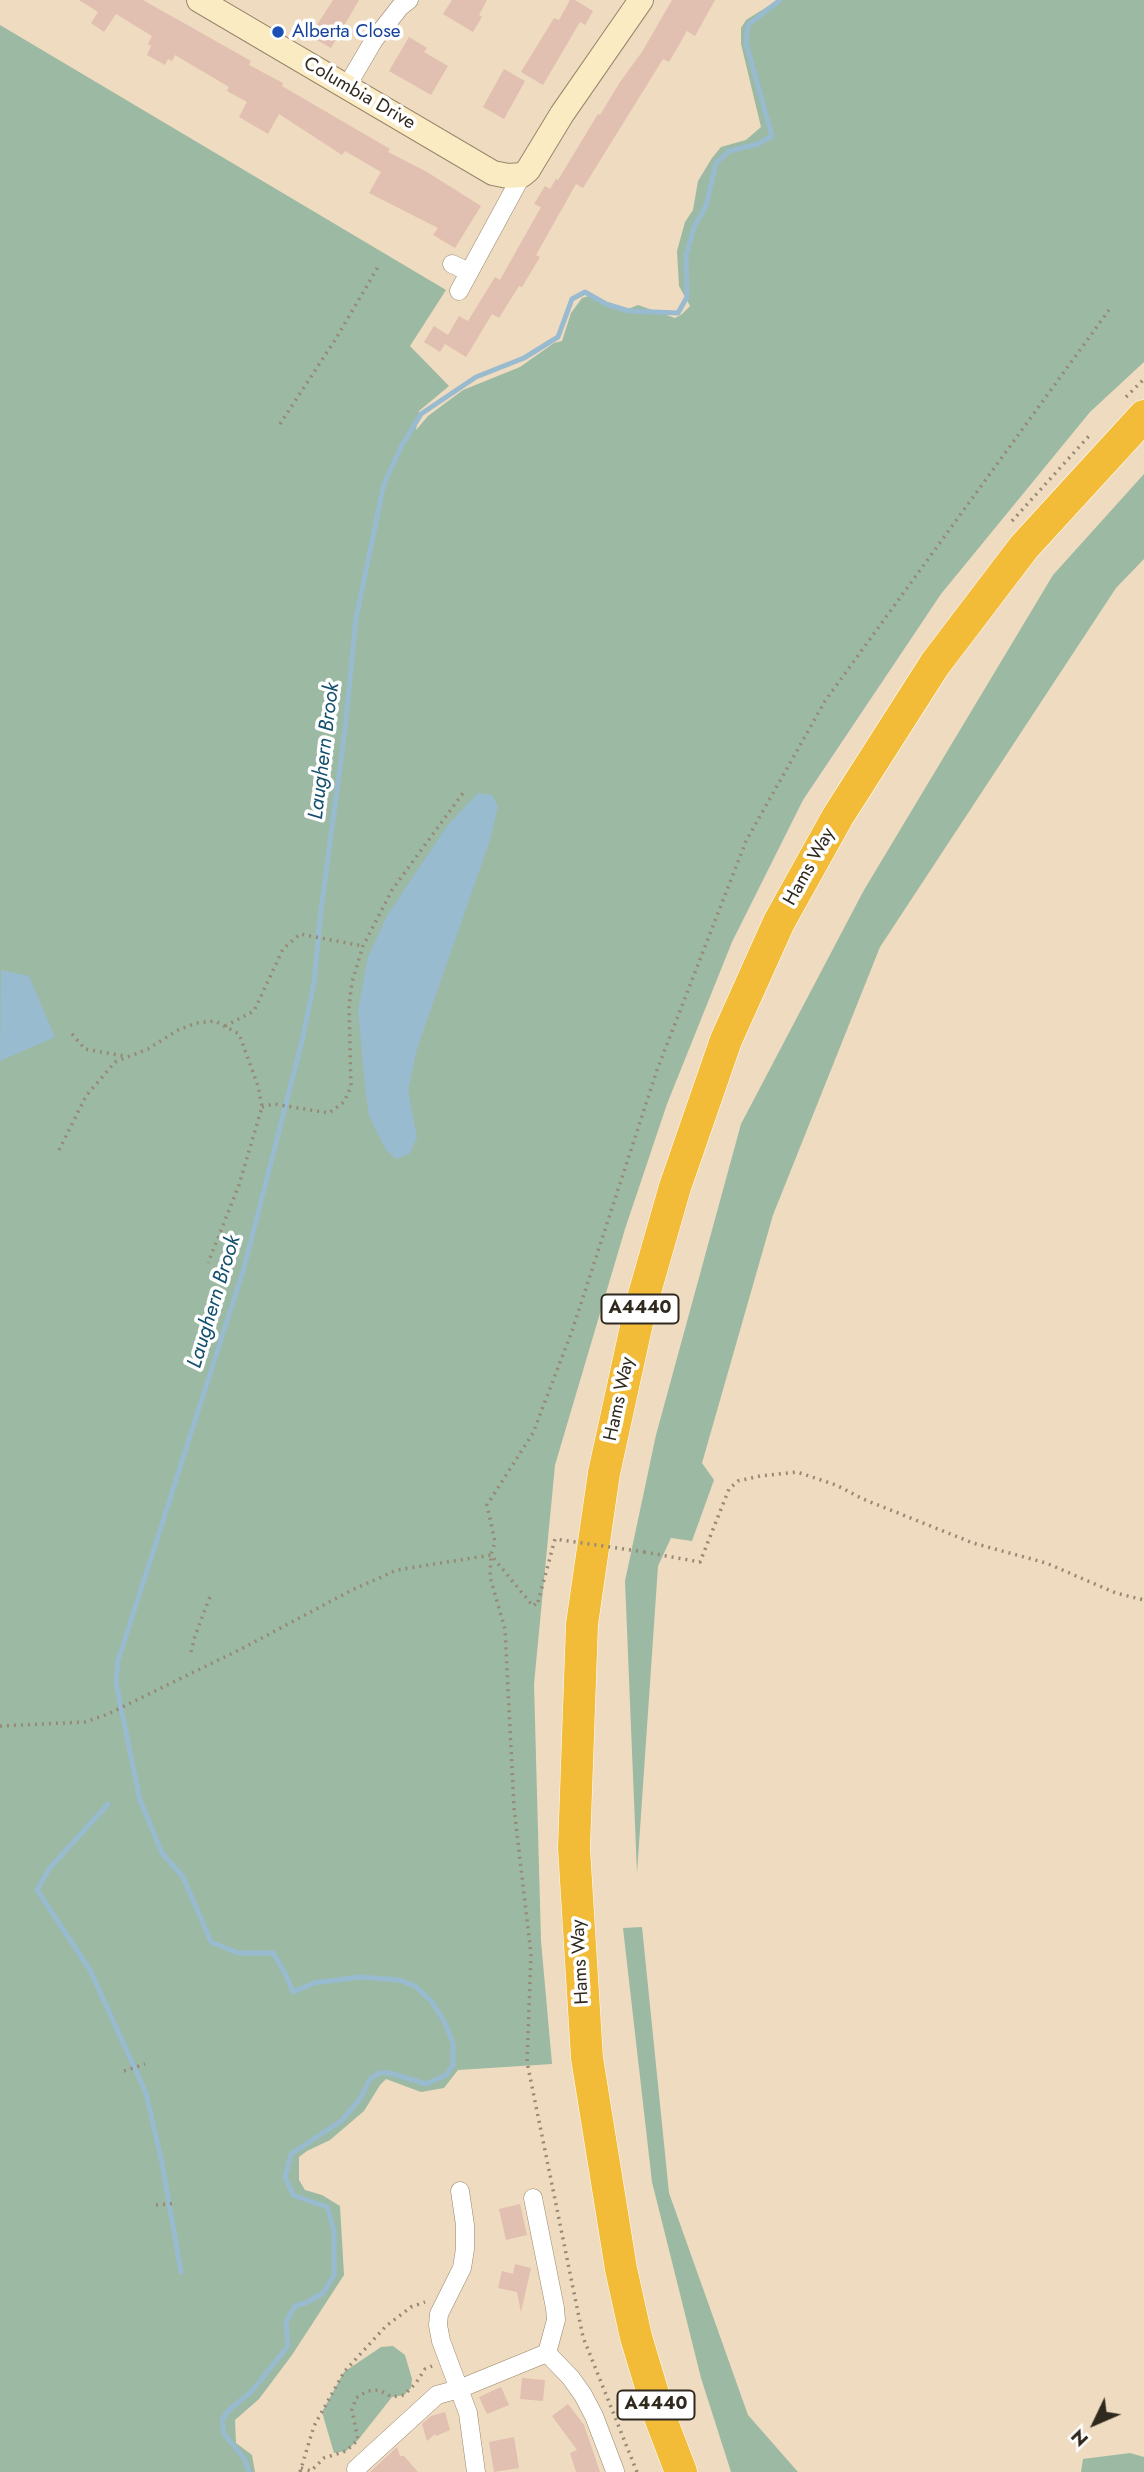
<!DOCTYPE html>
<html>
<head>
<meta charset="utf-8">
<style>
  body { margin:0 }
  #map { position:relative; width:1144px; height:2472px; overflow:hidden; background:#efdbbf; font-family:Jost,sans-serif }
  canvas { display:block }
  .north { position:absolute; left:1060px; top:2388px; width:70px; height:70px; -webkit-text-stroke:5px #fff; paint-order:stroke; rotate:226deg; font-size:19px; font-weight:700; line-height:28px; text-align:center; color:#30291e }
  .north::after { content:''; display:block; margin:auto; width:24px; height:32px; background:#30291e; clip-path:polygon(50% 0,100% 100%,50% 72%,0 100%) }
</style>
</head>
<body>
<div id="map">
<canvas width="1144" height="2472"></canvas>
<div class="north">N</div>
</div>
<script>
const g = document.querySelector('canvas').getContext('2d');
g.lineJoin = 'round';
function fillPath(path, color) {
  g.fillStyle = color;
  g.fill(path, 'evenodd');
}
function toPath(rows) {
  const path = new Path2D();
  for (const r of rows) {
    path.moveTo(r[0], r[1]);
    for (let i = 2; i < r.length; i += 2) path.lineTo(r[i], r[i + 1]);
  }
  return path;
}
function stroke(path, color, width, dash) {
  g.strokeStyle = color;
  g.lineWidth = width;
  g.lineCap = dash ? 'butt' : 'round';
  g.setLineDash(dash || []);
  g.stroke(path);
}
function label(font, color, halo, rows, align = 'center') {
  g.font = font + ' Jost,sans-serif';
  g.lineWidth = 7;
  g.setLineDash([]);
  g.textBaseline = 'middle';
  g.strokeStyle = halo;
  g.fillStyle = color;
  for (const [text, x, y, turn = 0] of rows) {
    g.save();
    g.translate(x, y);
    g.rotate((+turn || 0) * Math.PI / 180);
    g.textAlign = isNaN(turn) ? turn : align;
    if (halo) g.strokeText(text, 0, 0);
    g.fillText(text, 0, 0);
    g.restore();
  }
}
fillPath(toPath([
  [778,0,1144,0,1144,362,1090,412,941,594,803,800,732,942,667,1104,625,1229,555,1465,534,1684,541,1941,552,2064,458,2070,444,2088,421,2092,386,2079,380,2085,364,2111,330,2140,307,2151,299,2157,299,2180,305,2190,322,2195,340,2206,344,2275,292,2355,259,2399,235,2420,236,2443,252,2455,255,2472,0,2472,0,25,446,290,410,346,449,386,419,411,416,430,428,416,463,390,520,367,554,343,562,341,571,313,582,298,592,295,615,309,623,311,638,305,675,318,682,314,690,306,679,286,677,251,685,222,693,210,698,181,712,158,721,147,746,140,761,127,741,44,741,28,746,20],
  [1144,474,1144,559,1116,588,880,947,773,1215,702,1463,714,1480,692,1541,671,1538,658,1566,637,1873,625,1581,656,1435,741,1124,864,890,1053,575],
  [642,1927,669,2193,748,2415,798,2472,731,2472,701,2378,652,2182,623,1928],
  [393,2346,405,2355,412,2379,411,2388,404,2395,392,2397,358,2440,346,2451,334,2453,322,2412,344,2372,381,2347],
  [1130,2453,1144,2457,1144,2472,1081,2472,1083,2459]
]), '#9cb9a3');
fillPath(toPath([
  [478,793,492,795,498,807,490,840,417,1049,408,1090,417,1138,409,1154,396,1159,386,1150,369,1116,365,1087,358,1010,368,957,387,916,412,878,448,825],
  [1,970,29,976,55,1037,0,1061]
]), '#99bbcf');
stroke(toPath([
  [108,1804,49,1869,37,1890,90,1970,146,2093,162,2163,181,2272],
  [249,2472,244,2458,224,2434,222,2420,228,2411,252,2391,288,2346,286,2322,295,2306,308,2302,323,2293,334,2275,334,2231,327,2207,293,2195,285,2177,291,2154,341,2121,360,2099,370,2079,379,2073,390,2073,426,2084,446,2075,453,2065,453,2043,444,2021,432,2002,415,1986,399,1980,360,1977,314,1983,293,1992,285,1973,273,1953,238,1953,211,1942,183,1877,162,1853,140,1800,116,1683,118,1661,244,1268,302,1041,314,983,321,910,345,729,356,618,384,484,401,447,421,414,476,377,524,358,558,337,572,299,585,292,606,304,629,311,678,313,687,297,686,255,695,225,706,206,716,163,729,151,758,144,772,136,746,43,748,25,780,0]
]), '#99bbcf', 5);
fillPath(toPath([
  [79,0,143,0,251,61,249,65,283,83,282,86,390,149,388,152,427,172,481,206,455,248,433,235,438,228,369,193,381,172,345,151,342,155,279,114,268,134,239,117,247,102,227,91,229,87,175,55,172,61,168,59,165,65,147,55,151,46,148,44,152,36,116,14,104,32,91,23,98,12],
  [333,0,359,0,331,48,310,36],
  [452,0,487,0,479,15,482,17,473,32,443,14],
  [570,0,575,0,593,11,585,25,580,22,543,85,521,72,554,18,559,20],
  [672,0,715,0,695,36,687,31,669,62,663,59,583,188,576,184,536,255,540,257,522,287,519,286,499,318,492,314,466,357,445,344,440,352,424,342,434,326,448,335,459,316,468,321,495,277,500,280,541,207,534,204,545,186,550,189,556,179,558,180,598,114,600,115,620,82,642,52],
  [409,37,427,48,424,52,448,66,431,95,389,71],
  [504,69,525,81,504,119,483,107],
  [520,2204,527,2235,506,2240,499,2209],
  [515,2264,531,2268,521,2312,517,2292,498,2288,502,2271,513,2274],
  [522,2378,545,2380,543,2401,520,2399],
  [501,2387,509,2405,487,2414,479,2397],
  [568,2404,584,2425,600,2472,576,2472,570,2453,577,2450,552,2416],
  [445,2412,450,2430,436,2436,435,2434,427,2441,422,2424,431,2416],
  [514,2437,519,2468,494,2472,489,2442],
  [397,2447,400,2456,404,2456,418,2472,370,2472]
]), '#e1bfb1');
const street = toPath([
  [347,86,374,40,400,7,409,0],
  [452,264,469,272],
  [459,291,522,175],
  [460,2191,465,2225,465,2249,462,2268,439,2314,438,2325,441,2341,468,2413,476,2472],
  [533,2198,555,2308,556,2320,547,2353],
  [547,2353,571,2378,583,2395,594,2416,615,2471],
  [356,2469,437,2395,459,2389,547,2353]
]);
const secondary = toPath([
  [199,0,493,173,508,176,522,175,528,170,562,114,641,0]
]);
const highway = toPath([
  [681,2472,660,2417,636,2337,621,2269,587,2058,574,1848,582,1624,604,1473,640,1309,675,1187,726,1040,779,922,838,816,935,664,1024,547,1144,416]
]);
stroke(street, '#98866c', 19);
stroke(secondary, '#98866c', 26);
stroke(highway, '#fff', 33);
stroke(toPath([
  [1126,397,1144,379],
  [280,424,335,340,378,267],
  [1012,521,1089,436],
  [225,1026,254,1011,283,949,300,934,363,946],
  [72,1034,85,1049,124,1056],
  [262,1107,274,1104,329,1113,344,1102,351,1087,349,1006,352,982,363,946,392,890,463,793],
  [59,1150,86,1096,115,1062,148,1049,178,1030,196,1023,215,1021,239,1034,258,1086,262,1107,239,1185,208,1263],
  [644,1552,700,1562,729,1489,738,1481,760,1476,797,1472,836,1485,863,1499,973,1543,1046,1563,1116,1593,1144,1600],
  [191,1652,195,1636,211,1594],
  [0,1726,85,1722,108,1714,243,1648,352,1590,397,1570,491,1555,533,1606,538,1602],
  [124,2071,145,2064],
  [156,2205,177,2203],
  [301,2468,311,2471,324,2458,346,2451,358,2440,352,2410,356,2398,367,2391,379,2390,392,2397,404,2395,416,2383,425,2369,432,2366],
  [300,2472,314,2426,344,2372,386,2326,411,2307,425,2302],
  [637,2472,583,2337,527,2062,531,1954,514,1808,505,1629,490,1577,491,1555,495,1542,487,1505,533,1433,572,1331,657,1070,746,841,825,701,1109,310]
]), '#978975', 3.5, [2, 5]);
stroke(street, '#fff', 18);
stroke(secondary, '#fbebc3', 24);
stroke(highway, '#f2bb38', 32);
stroke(toPath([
  [538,1602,555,1539,644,1552]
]), '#978975', 3.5, [2, 5]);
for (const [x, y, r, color] of [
  [278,32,7,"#1a4fb4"]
]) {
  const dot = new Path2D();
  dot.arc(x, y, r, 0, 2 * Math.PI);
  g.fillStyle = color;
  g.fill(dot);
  stroke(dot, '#fff', 2.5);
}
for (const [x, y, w] of [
  [640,1309,77],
  [656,2405,77]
]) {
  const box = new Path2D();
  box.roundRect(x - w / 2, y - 14.5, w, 29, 5);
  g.fillStyle = '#fff';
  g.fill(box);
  stroke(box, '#30291e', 2);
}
label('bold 18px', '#30291e', null, [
  ["A4440",640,1309],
  ["A4440",656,2405]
]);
label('19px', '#164399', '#fff', [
  ["Alberta Close",292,32]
], 'left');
label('19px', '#30291e', '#fff', [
  ["Columbia Drive",359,94,30],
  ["Hams Way",810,867,-61],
  ["Hams Way",620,1399,-78],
  ["Hams Way",581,1962,-93]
]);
label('italic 21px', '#14506d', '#fff', [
  ["Laughern Brook",325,751,-83],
  ["Laughern Brook",215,1302,-73]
]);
</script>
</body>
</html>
